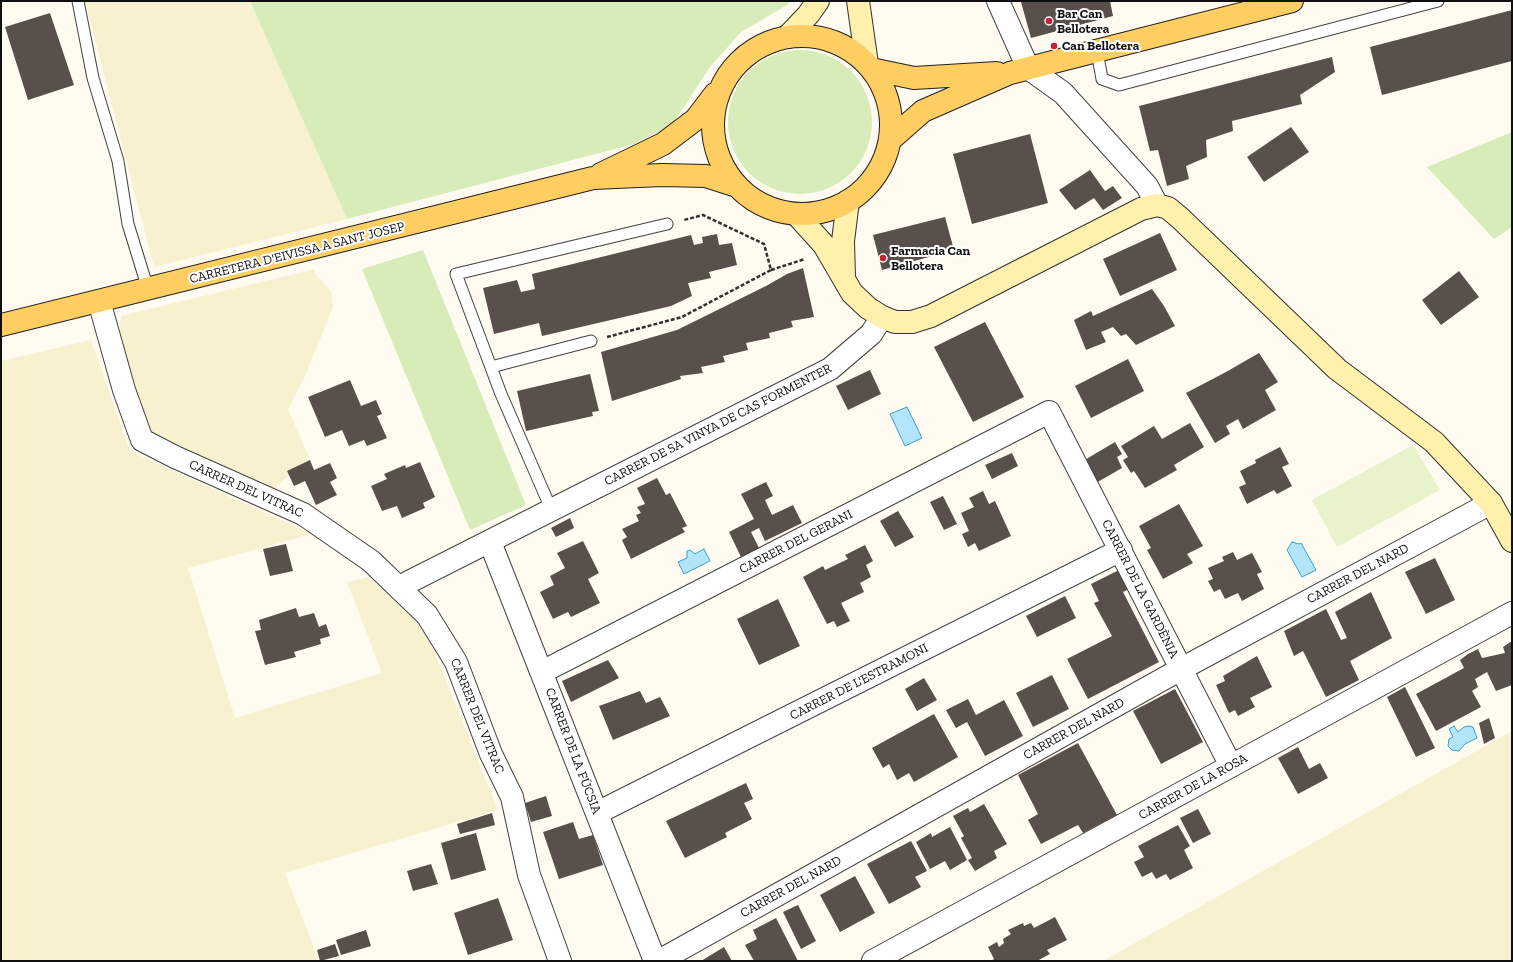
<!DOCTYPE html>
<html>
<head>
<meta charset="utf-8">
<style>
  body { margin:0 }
  #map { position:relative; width:1513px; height:962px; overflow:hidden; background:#fffbf1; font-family:"Zilla Slab",serif }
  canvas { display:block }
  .frame { position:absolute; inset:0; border:2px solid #0f0f0f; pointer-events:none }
</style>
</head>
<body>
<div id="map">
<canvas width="1513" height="962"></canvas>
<div class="frame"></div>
</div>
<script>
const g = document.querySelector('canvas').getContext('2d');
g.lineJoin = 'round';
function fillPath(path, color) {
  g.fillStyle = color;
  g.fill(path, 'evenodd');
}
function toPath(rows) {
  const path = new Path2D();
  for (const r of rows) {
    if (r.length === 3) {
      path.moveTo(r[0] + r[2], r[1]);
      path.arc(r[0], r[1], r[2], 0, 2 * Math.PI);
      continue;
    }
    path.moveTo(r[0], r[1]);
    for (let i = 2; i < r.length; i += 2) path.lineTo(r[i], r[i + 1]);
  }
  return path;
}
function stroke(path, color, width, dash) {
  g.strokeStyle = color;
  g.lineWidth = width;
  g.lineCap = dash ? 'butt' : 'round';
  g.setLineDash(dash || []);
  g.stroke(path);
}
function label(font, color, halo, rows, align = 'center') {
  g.font = font + ' "Zilla Slab",serif';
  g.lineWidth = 4;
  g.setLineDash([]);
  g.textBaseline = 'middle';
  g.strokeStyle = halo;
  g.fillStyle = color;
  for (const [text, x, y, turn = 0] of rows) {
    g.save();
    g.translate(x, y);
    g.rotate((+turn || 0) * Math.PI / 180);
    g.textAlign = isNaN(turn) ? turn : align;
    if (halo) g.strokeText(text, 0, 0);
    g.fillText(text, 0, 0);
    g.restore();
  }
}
fillPath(toPath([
  [85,1,250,1,347,219,154,267],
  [315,269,315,274,331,291,333,307,306,374,288,409,309,457,273,490,146,431,119,334,121,316],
  [91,340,130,451,312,534,188,568,235,718,382,673,347,582,369,577,426,631,498,810,285,873,319,961,1,961,1,361],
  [1512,731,1512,961,1103,961]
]), '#f7f1d0');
fillPath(toPath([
  [250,1,790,1,787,5,741,32,710,67,672,125,634,144,347,219],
  [800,122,72],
  [1512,132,1512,227,1494,239,1427,167],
  [423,250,526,505,470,530,362,269]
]), '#d7ecb8');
fillPath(toPath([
  [1413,445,1440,490,1337,547,1312,500]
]), '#e8f3cb');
const water = toPath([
  [907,407,922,438,905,446,890,414,907,407],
  [1292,542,1299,544,1301,543,1316,570,1302,577,1287,550,1292,542],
  [704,549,710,561,684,574,678,562,687,558,687,551,690,550,695,554,704,549],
  [1454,726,1458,732,1464,727,1469,726,1473,727,1477,738,1465,744,1459,751,1452,750,1448,746,1449,739,1453,737,1449,729,1454,726]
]);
fillPath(water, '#b3e4f9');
stroke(water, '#36a0d4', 1);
fillPath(toPath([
  [1025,1,1110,1,1113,16,1031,38,1021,2],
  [1512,10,1512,61,1382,95,1370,47],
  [50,13,74,85,28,100,5,27],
  [1332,57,1335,72,1300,95,1302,104,1232,121,1233,131,1206,140,1207,157,1186,166,1189,179,1167,186,1158,150,1150,151,1139,106],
  [1291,127,1309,152,1264,182,1247,157],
  [1030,134,1048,203,972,224,953,154],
  [1090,170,1105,191,1113,186,1122,198,1103,210,1094,198,1075,210,1059,190],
  [945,217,954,250,882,270,873,235],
  [1160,233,1177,270,1120,296,1103,259],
  [717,234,719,245,732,243,737,265,709,272,711,278,688,283,692,296,671,306,542,336,539,323,494,334,483,288,517,280,521,292,535,289,532,274,691,235,694,245,703,243,702,237],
  [803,268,814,317,791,321,793,327,769,333,770,338,746,343,748,350,723,356,725,362,701,367,703,373,680,376,681,379,612,401,601,352,677,330,766,286,787,274],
  [1459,271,1479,297,1441,325,1422,300],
  [1152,289,1164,306,1175,326,1136,345,1126,334,1121,336,1113,327,1101,332,1106,342,1086,350,1074,320,1091,311,1093,316],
  [985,322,1024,397,973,422,934,347],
  [1259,353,1278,382,1265,390,1276,410,1243,429,1238,419,1226,426,1230,434,1215,443,1186,393,1226,372],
  [1128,359,1144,391,1091,418,1075,386],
  [870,370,881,394,848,410,836,386],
  [590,374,599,411,592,412,593,416,526,431,517,391],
  [350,380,361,406,376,400,382,414,377,416,387,438,367,446,364,440,349,446,342,430,325,437,308,397],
  [1190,423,1204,447,1174,465,1177,470,1145,488,1134,471,1131,473,1123,460,1128,457,1121,446,1154,426,1162,439],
  [1115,442,1122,454,1117,457,1122,468,1096,483,1083,461],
  [1280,447,1289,464,1282,467,1292,486,1277,494,1274,490,1247,504,1239,487,1246,484,1240,471,1256,463,1255,460],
  [1012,453,1018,466,992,479,985,465],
  [310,460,314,470,330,463,337,478,330,482,337,495,316,505,305,481,294,486,287,471],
  [420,462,435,497,423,503,425,508,402,518,397,506,382,511,371,486,387,479,384,474,405,465,406,468],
  [657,478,666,495,670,493,687,526,682,528,685,532,631,559,622,540,627,537,622,529,639,521,636,515,641,513,637,507,645,504,637,488],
  [766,482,773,496,765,500,772,515,793,505,802,523,765,541,759,528,751,532,759,548,741,557,729,532,754,519,741,494],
  [983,491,989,504,995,501,1011,536,979,551,975,543,968,547,962,534,969,531,961,513,974,507,969,498],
  [943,496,957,524,944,530,930,502],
  [1179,504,1203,546,1187,554,1193,563,1163,579,1147,550,1151,548,1139,526],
  [898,511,914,537,895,547,880,521],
  [570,518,574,528,556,537,551,528],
  [583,541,599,573,588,579,600,603,571,617,568,612,553,619,540,592,554,585,550,576,565,568,557,553],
  [286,544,293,571,270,576,263,549],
  [865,545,873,561,866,565,871,577,860,583,864,592,841,603,850,621,837,627,834,621,827,624,803,577,823,566,825,570,848,559,845,555],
  [1233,552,1237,560,1252,553,1262,572,1257,574,1264,589,1242,601,1238,593,1225,599,1220,589,1214,592,1208,581,1213,579,1208,568,1224,561,1222,557],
  [1435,558,1455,600,1426,614,1405,572],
  [1119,570,1129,589,1123,592,1159,662,1088,699,1067,659,1112,636,1094,603,1099,601,1091,584],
  [1371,592,1392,638,1350,661,1359,680,1326,697,1303,651,1294,656,1284,631,1326,609,1341,640,1347,638,1335,612],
  [1065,596,1076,618,1037,637,1026,616],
  [778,599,800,646,759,665,737,619],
  [296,608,299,617,314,613,319,627,326,624,330,636,320,639,321,644,294,652,296,657,265,665,255,631,261,630,259,620],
  [1512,641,1512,685,1496,691,1487,672,1475,679,1478,687,1472,691,1481,707,1436,731,1416,694,1464,668,1460,660,1468,654,1478,649,1482,658,1505,653,1503,647],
  [1257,656,1272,687,1250,698,1255,707,1238,716,1235,710,1229,713,1216,685,1225,681,1223,676],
  [608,660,619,678,571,702,562,681],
  [1052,675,1069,709,1033,727,1016,693],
  [924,678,937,700,917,711,905,689],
  [1405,687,1435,748,1416,757,1387,697],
  [1175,689,1203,742,1161,764,1133,711],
  [640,691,646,703,660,697,670,716,613,740,599,706],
  [968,699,976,715,1004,700,1023,736,985,756,967,722,956,728,946,710],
  [934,714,958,757,914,782,909,773,897,780,889,764,883,768,872,748],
  [1489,718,1495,738,1484,744,1479,723],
  [1078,743,1117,815,1083,833,1078,825,1041,844,1028,820,1038,814,1018,775],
  [1298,747,1309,769,1320,763,1328,778,1298,794,1278,758],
  [746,783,753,799,744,803,752,819,725,833,727,837,685,858,666,821],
  [546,796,552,816,531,822,525,803],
  [984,804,1007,844,994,851,997,858,975,871,968,860,972,858,961,838,964,836,953,816,968,808,970,812],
  [1198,809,1211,834,1193,843,1180,818],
  [492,813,495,825,460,834,457,824],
  [573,822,579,839,593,835,603,865,559,879,543,832],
  [1178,825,1190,846,1184,850,1193,868,1170,880,1166,874,1156,879,1152,872,1142,877,1134,862,1144,857,1138,846],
  [950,827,967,860,950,870,945,861,930,869,916,842,931,833,932,837],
  [476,833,486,870,451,880,441,843],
  [911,841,927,871,915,877,921,887,889,904,867,864],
  [431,864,438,884,413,891,407,871],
  [855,876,875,913,840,932,820,895],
  [498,898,513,940,468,955,454,913],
  [798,905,816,941,801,949,783,912],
  [1055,917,1067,940,1047,950,1050,954,1037,961,991,961,994,959,988,947,997,942,999,947,1004,943,1003,939,1011,934,1008,930,1023,923,1024,926,1031,923,1034,928],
  [776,918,798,961,754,961,745,945,757,939,753,930],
  [366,930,371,946,341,955,336,940],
  [335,944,339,956,320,961,317,950],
  [724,947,732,961,701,961]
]), '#594f4b');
const lane = toPath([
  [78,1,93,78,118,161,128,224,148,289],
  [1097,51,1102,79,1119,85,1438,1],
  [491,367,591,341],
  [552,511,501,394,456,274,667,224]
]);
const street = toPath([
  [998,1,1028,68,1063,93,1147,186,1157,205],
  [99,301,124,390,142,440,175,457,303,514,371,561,427,615,456,662,491,754,512,797,529,875,560,961],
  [490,542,655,961],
  [399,587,830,369,871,334,882,317],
  [542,672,1049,412,1231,766],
  [597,813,1121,550],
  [659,961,1181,669,1491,503],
  [873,961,1512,613]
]);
const secondary = toPath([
  [858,1,867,64],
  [787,37,808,15,818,1],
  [796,214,824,245,852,293,868,308,882,317,895,322,912,322,931,316,1141,209,1157,205,1168,208,1180,218,1337,369,1434,442,1491,503,1512,541],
  [844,277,843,241,848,201]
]);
const primary = toPath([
  [802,125,89],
  [871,69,914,78,997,73],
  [890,140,923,111,1010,73,1292,1],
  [601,174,663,144,696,119,715,94],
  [1,325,593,178,662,175,706,176,737,186]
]);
stroke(lane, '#424242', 13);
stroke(street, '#424242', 24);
stroke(secondary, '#313131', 24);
stroke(primary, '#202020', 24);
stroke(toPath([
  [771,270,805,259],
  [607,337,682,317,771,270,764,244,703,215,684,220]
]), '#313131', 2.5, [4, 2]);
stroke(lane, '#fff', 11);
stroke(street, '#fff', 22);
stroke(secondary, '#fff0ac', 22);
stroke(primary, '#ffce62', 22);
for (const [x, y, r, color] of [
  [1049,21,4,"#c71f33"],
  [1054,46,4,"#c71f33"],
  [883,258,4,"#c71f33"]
]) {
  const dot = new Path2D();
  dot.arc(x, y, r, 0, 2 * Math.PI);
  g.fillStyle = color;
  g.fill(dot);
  stroke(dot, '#fff', 1.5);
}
label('bold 13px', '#0f0f0f', '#fff', [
  ["Bar Can",1057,14],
  ["Bellotera",1057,29],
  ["Can Bellotera",1062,46],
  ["Farmacia Can",891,251],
  ["Bellotera",891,266]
], 'left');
label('13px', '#0f0f0f', '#fff', [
  ["CARRETERA D'EIVISSA A SANT JOSEP",297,253,-14],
  ["CARRER DE SA VINYA DE CAS FORMENTER",718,425,-27],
  ["CARRER DEL VITRAC",246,489,24],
  ["CARRER DEL GERANI",796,542,-27],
  ["CARRER DEL NARD",1358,574,-28],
  ["CARRER DE LA GARDÈNIA",1140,589,63],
  ["CARRER DE L'ESTRAMONI",859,682,-27],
  ["CARRER DEL VITRAC",477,716,68],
  ["CARRER DEL NARD",1074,729,-29],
  ["CARRER DE LA FÙCSIA",573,751,69],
  ["CARRER DE LA ROSA",1193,787,-29],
  ["CARRER DEL NARD",791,887,-29]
]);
</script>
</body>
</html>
